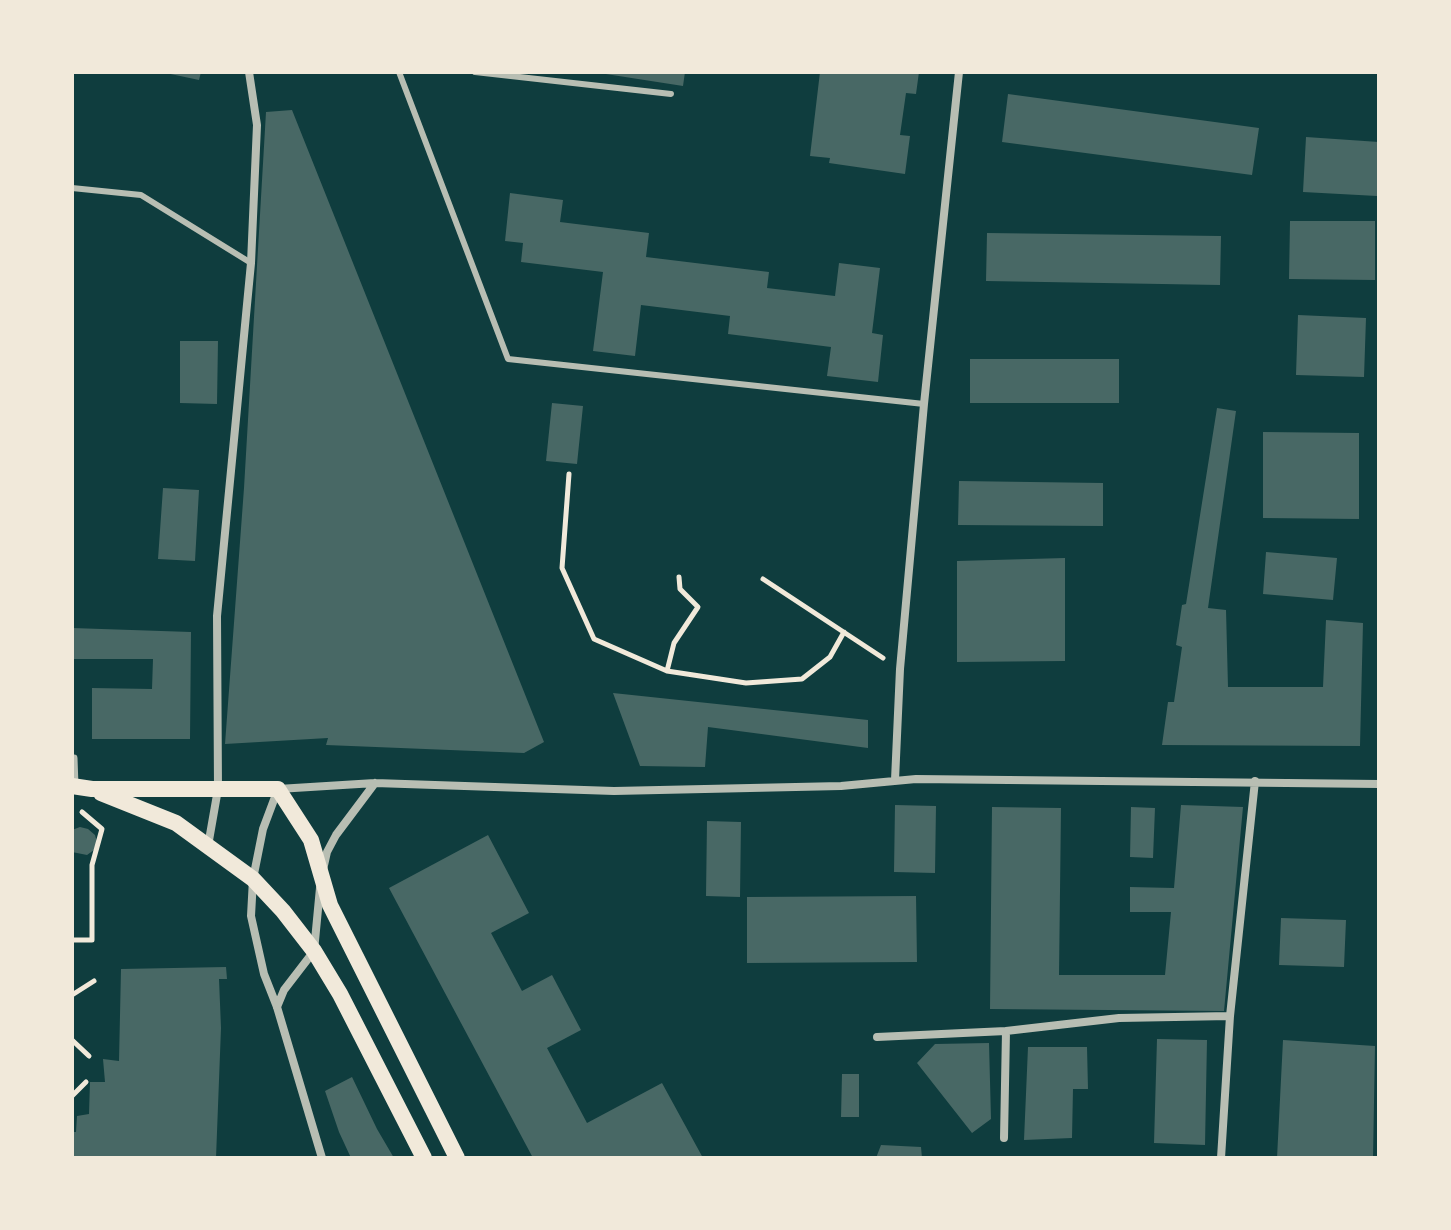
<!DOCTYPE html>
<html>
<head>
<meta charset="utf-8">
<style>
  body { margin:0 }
  #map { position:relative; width:1451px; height:1230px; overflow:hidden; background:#0f3d3e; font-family:Literata,serif }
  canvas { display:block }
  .frame { position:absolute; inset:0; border:74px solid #f1e9da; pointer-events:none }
</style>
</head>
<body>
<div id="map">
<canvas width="1451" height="1230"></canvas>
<div class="frame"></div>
</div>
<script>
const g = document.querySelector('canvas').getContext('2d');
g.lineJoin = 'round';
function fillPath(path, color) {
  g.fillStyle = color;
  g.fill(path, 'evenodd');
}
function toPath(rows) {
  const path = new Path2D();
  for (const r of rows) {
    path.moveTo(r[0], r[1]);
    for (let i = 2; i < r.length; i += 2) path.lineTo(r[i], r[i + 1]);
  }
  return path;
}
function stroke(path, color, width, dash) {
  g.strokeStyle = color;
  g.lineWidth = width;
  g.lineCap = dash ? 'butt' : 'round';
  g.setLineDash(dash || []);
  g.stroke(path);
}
fillPath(toPath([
  [161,72,201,72,199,80],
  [593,72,685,72,683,86],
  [820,72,919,72,916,94,906,93,900,135,910,136,905,174,829,163,830,158,810,156],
  [1008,94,1259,128,1252,175,1002,142],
  [292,110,544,742,524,753,326,745,328,738,225,744,244,488,266,112],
  [1306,137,1379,142,1377,196,1303,192],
  [510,193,563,200,560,222,649,233,646,257,769,272,767,288,835,296,839,263,880,268,872,333,883,335,878,382,827,376,831,347,728,334,730,316,641,305,635,356,593,351,603,272,521,262,523,243,505,241],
  [1290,221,1375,221,1375,280,1289,279],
  [987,233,1221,236,1220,285,986,281],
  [1298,315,1366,318,1364,377,1296,375],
  [180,341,218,341,217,404,180,403],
  [970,359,1119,359,1119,403,970,403],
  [552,403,583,406,577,464,546,461],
  [1217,408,1236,411,1208,608,1226,610,1228,687,1323,687,1326,620,1363,623,1360,746,1162,745,1168,702,1174,702,1182,647,1176,645,1182,605,1186,604],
  [1263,432,1359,433,1359,519,1263,518],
  [959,481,1103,483,1103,526,958,525],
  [163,488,199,490,195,561,158,559],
  [1266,552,1337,558,1333,600,1263,594],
  [1065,558,1065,661,957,662,957,561],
  [72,628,191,632,190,739,92,739,92,688,152,689,153,659,72,659],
  [613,693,868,720,868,748,708,727,705,767,640,766],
  [895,805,936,806,935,873,894,872],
  [1181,805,1243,807,1224,1011,990,1009,992,807,1061,808,1059,975,1165,975,1171,912,1130,912,1130,887,1174,888],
  [1131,807,1155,808,1153,858,1130,857],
  [707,821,741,822,740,897,706,896],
  [80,827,88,829,95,835,97,842,94,850,87,855,72,852,72,830],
  [488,835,529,913,491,933,522,991,552,975,581,1030,547,1048,587,1123,662,1083,703,1158,533,1158,389,888],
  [916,896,917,962,747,963,747,897],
  [1281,918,1346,920,1344,967,1279,965],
  [226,967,227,979,219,979,221,1028,216,1158,72,1158,72,1132,76,1132,77,1116,89,1114,90,1082,105,1082,103,1059,119,1061,121,969],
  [1157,1039,1207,1040,1205,1145,1154,1143],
  [1283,1040,1375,1046,1373,1158,1277,1158],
  [989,1043,991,1119,972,1133,917,1063,935,1044],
  [1028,1047,1087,1047,1088,1089,1073,1089,1072,1138,1024,1140],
  [842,1074,859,1074,859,1117,841,1117],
  [352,1077,377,1129,394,1158,351,1158,339,1132,325,1091],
  [881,1145,921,1147,922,1158,876,1158]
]), '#486865');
stroke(toPath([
  [569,474,562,568,594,639,667,671,746,683,802,679,830,657,844,632],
  [763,579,883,658],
  [667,671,674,643,698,607,680,589,679,577],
  [72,940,92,940,92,865,102,829,82,812],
  [72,995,94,981],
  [72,1040,89,1056],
  [72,1096,86,1082]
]), '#f1e9da', 5);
stroke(toPath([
  [399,72,508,359,924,404],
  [475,72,671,94],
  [72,188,141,195,251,263]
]), '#b8beb3', 6);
stroke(toPath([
  [74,758,75,786]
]), '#b8beb3', 7);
stroke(toPath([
  [895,780,900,669,924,404,959,72],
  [208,846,218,789,217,616,251,263,257,125,249,72],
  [323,870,327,852,336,835,375,783],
  [277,1007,284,990,314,951,320,888],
  [877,1037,1006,1031],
  [1004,1138,1006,1031,1119,1018,1230,1016],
  [322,1158,277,1007,264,974,251,916,253,879,263,829,278,789,375,783,614,791,841,786,916,779,1379,784],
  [1221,1158,1230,1016,1255,781]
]), '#b8beb3', 8);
stroke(toPath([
  [72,786,92,789,278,789,311,840,330,905,457,1158],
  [101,793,176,823,253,879,283,911,314,951,340,994,424,1158]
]), '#f1e9da', 16);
</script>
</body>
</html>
